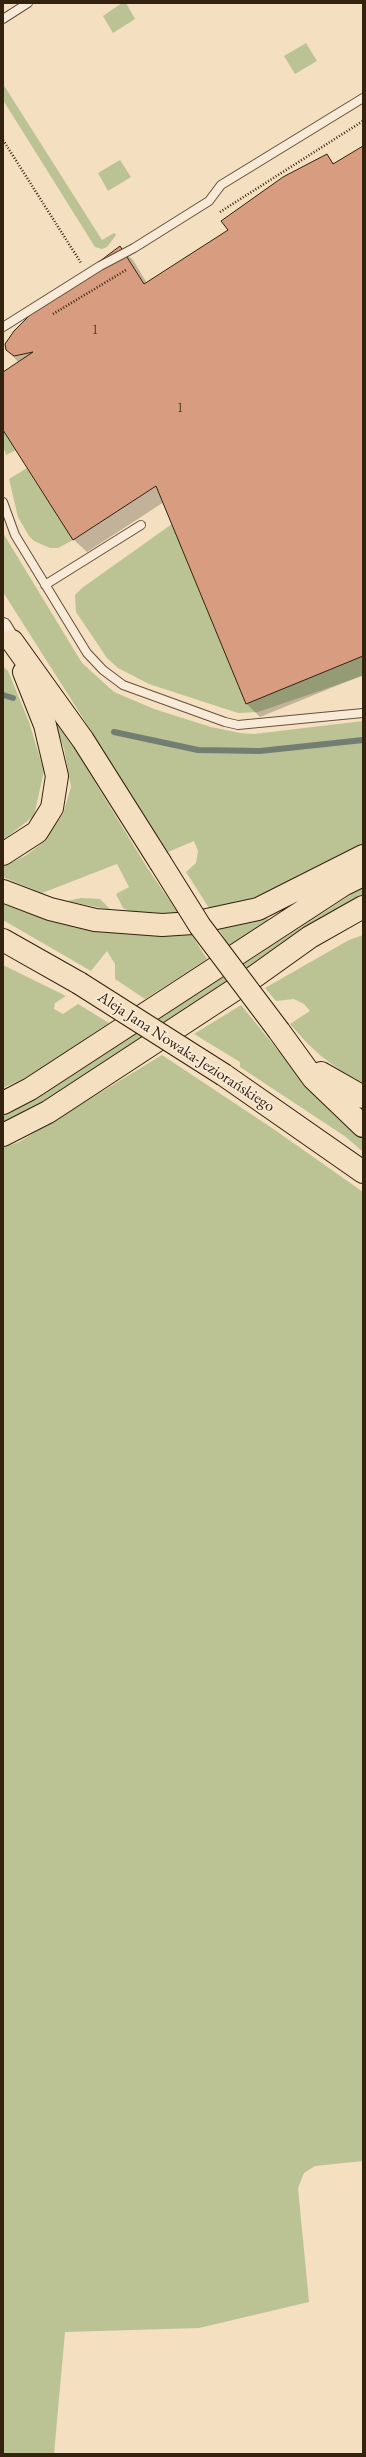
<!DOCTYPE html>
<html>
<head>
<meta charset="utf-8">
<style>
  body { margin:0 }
  #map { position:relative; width:366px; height:2457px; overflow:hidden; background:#f4dfc1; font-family:"EB Garamond",serif }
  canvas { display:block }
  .frame { position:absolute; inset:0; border:4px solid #32220e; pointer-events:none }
</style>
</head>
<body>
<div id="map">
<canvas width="366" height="2457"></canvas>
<div class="frame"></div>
</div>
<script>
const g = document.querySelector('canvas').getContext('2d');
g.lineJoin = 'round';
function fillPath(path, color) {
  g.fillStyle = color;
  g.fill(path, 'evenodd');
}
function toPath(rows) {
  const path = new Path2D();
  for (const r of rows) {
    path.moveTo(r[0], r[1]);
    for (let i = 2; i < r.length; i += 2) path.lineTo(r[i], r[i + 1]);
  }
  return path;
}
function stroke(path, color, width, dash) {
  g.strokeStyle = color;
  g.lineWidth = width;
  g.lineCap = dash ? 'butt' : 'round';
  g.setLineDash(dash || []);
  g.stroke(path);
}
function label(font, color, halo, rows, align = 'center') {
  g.font = font + ' "EB Garamond",serif';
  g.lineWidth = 3.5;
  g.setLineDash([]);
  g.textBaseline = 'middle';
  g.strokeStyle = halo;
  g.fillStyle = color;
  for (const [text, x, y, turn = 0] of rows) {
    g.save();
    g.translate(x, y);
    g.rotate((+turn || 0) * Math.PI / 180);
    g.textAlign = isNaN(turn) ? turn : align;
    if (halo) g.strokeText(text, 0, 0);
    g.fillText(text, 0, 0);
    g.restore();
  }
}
fillPath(toPath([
  [122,3,126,3,135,19,113,33,103,16],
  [306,43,317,61,295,74,284,56],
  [3,84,102,240,114,233,116,235,107,247,102,249,95,247,3,100],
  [120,160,131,177,108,191,98,173],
  [3,430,16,450,6,455,3,445],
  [27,468,73,540,58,548,50,548,34,541,29,536,18,517,9,479],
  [172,524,246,704,363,656,363,676,258,712,238,713,149,684,118,668,107,658,76,612,75,595,82,588],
  [3,533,82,663,114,692,154,709,211,727,240,733,254,734,363,721,363,851,291,885,232,905,209,908,186,872,196,863,198,851,194,841,168,852,3,592],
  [3,666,8,671,29,722,44,771,34,816,3,840],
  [57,720,148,869,179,914,131,912,123,908,116,894,129,887,117,864,42,893,3,877,3,867,25,856,44,842,63,814,71,787,64,748,54,722],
  [363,887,363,900,44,1103,3,1124,3,1112,89,1064],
  [81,898,100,899,111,910,67,901],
  [3,900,95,930,136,935,169,933,191,934,207,959,145,999,115,979,115,964,107,951,91,971,3,920],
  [262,918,267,918,269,920,229,946,219,929],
  [363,935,363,1084,355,1081,321,1056,307,1043,290,1024,310,1011,304,1004,294,999,276,1001,265,988,349,940],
  [3,965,66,996,55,1003,54,1009,63,1014,78,1004,109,1023,31,1075,3,1088],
  [241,1005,276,1048,328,1102,363,1133,363,1152,346,1137,240,1067,240,1062,194,1034],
  [162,1055,272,1128,363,1192,363,2161,315,2166,304,2173,298,2188,309,2302,199,2328,65,2332,54,2454,3,2454,3,1148,19,1142]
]), '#bbc293');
fillPath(toPath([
  [363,147,363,675,260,717,247,704,164,502,87,552,74,540,3,428,3,373,19,363,7,350,120,247,133,260,147,283,229,231,327,156,335,164]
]), '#0003');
stroke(toPath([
  [3,695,13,698],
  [114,732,198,750,260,751,363,740]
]), '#727e72', 6);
const building = toPath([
  [363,146,363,656,246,704,156,486,73,540,3,430,3,372,33,352,14,356,6,350,5,344,14,331,35,310,120,246,144,284,228,230,221,221,283,177,327,154,333,164,363,146]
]);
fillPath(building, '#d89d81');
stroke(building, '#32220e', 1);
const service = toPath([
  [3,19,28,3],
  [3,327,100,266,134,248,209,201,221,185,363,98],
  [3,502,15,535,87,653,103,670,123,685,225,722,238,725,363,713],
  [45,585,141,525]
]);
const minor = toPath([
  [3,626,12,641]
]);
const primary = toPath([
  [12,641,83,740,160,862],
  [3,854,37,832,52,808,57,776,45,725,24,672],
  [3,891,50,909,95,920,162,925,193,923,258,909,363,856],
  [3,940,79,983],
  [279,1031,313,1078,363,1126],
  [321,1073,363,1097],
  [224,1075,363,1172],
  [3,1103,30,1089,343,885,363,875],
  [3,1135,48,1112,254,977,310,937,363,907]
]);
stroke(service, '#62513b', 10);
stroke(minor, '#62513b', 18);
stroke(primary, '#32220e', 24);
stroke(toPath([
  [3,140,81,263],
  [220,212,363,121],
  [53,314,126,270]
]), '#32220e', 2.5, [1, 2]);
stroke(service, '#f8ead7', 8);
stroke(minor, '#f8ead7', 16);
stroke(primary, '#f4dfc1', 22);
const primaryBridge = toPath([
  [160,862,200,926,279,1031],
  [79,983,224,1075]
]);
stroke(primaryBridge, '#32220e', 24, []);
stroke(primaryBridge, '#f4dfc1', 22);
label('14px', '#5c412b', null, [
  ["1",95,330],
  ["1",180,408]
]);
label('16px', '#32220e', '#f8ead7', [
  ["Aleja Jana Nowaka-Jeziorańskiego",186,1052,33]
]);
</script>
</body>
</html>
